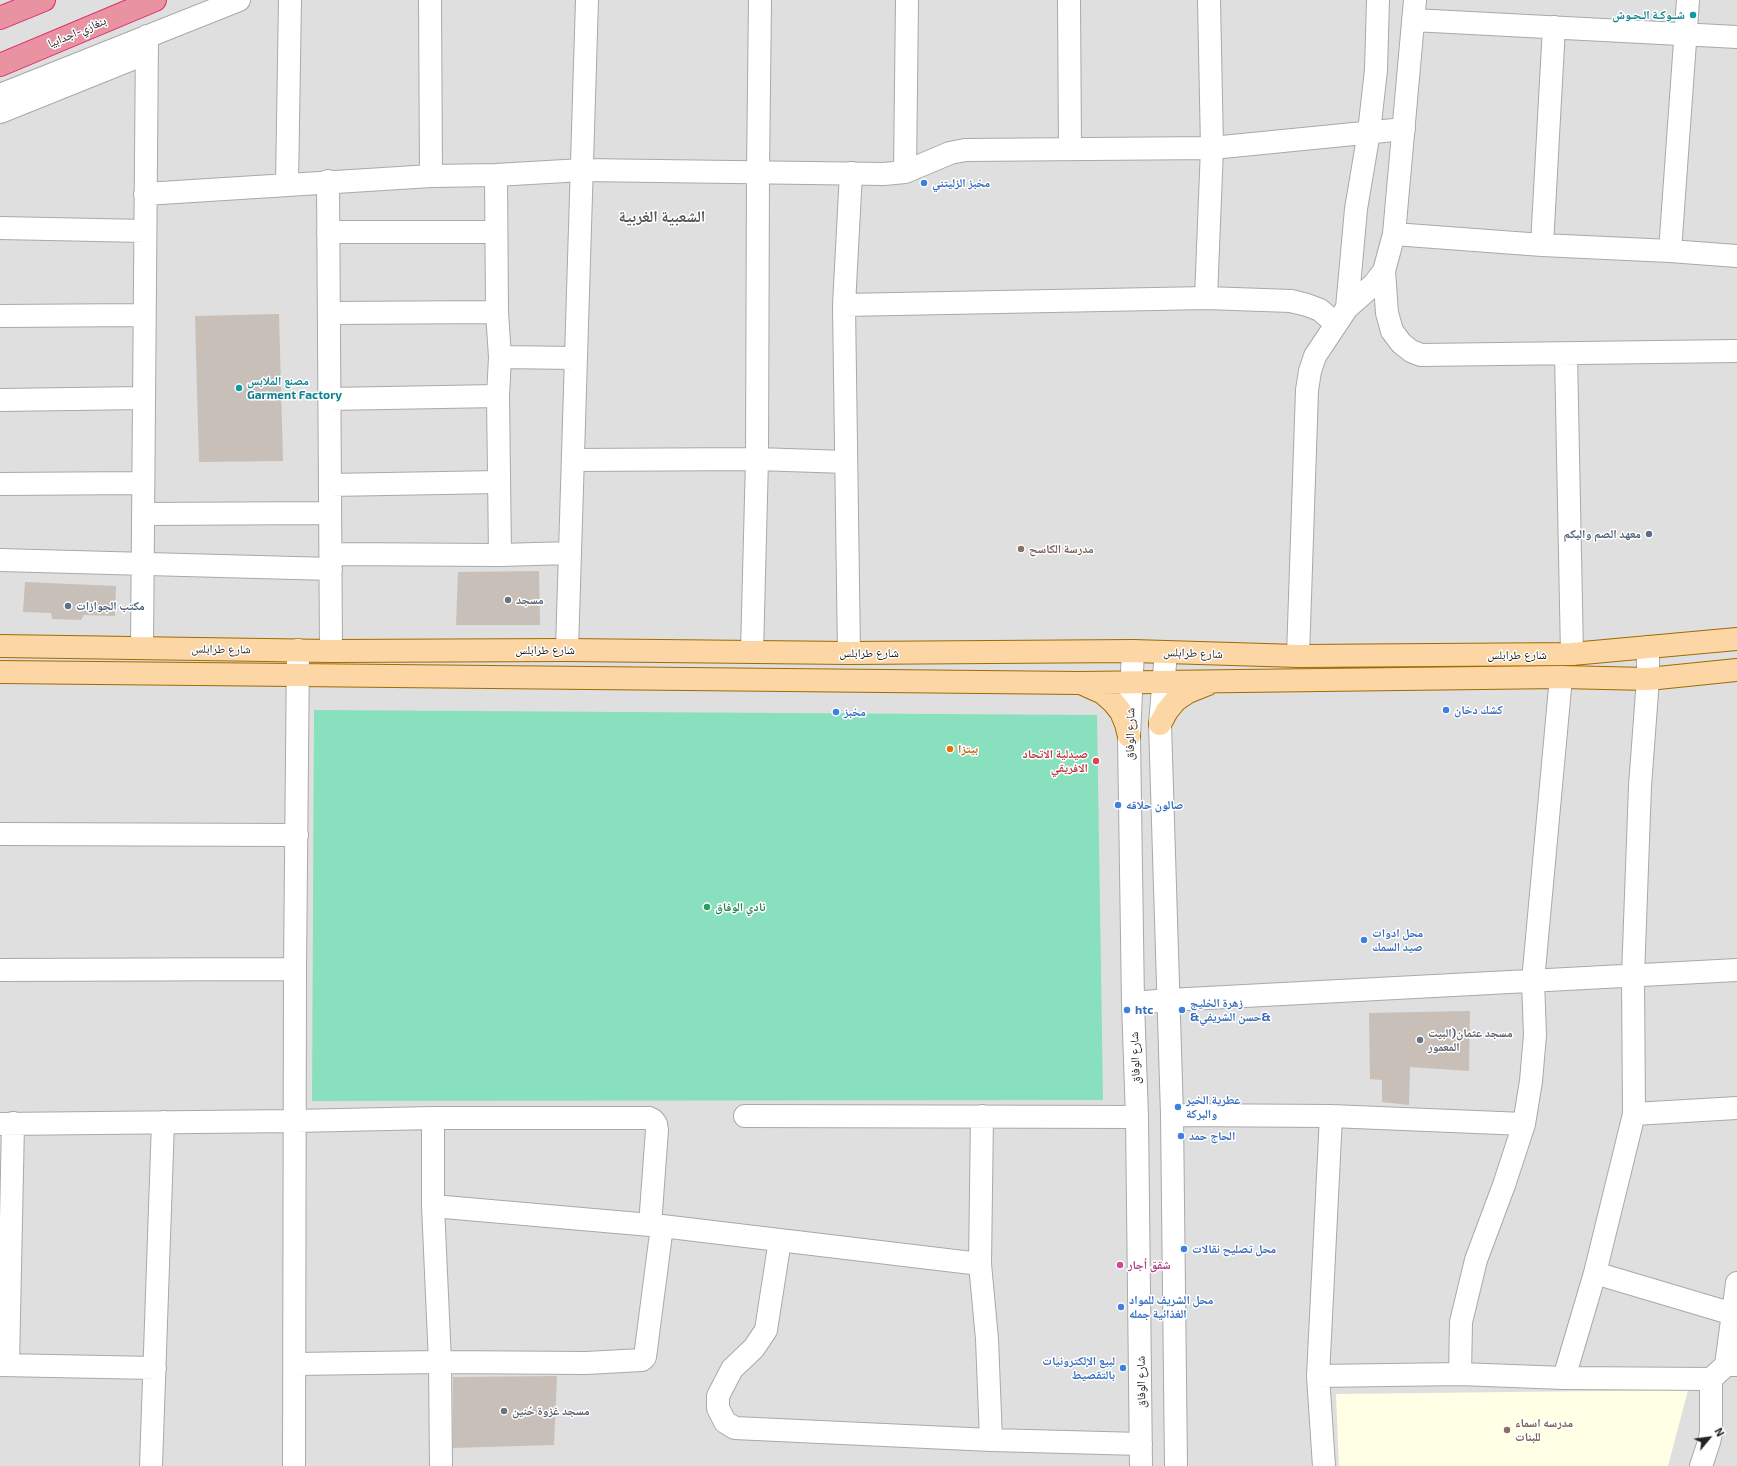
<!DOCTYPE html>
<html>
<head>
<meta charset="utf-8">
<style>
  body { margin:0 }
  #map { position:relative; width:1737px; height:1466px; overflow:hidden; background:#f2efe9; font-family:"Exo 2",sans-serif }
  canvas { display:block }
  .north { position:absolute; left:1689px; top:1418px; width:40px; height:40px; -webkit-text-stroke:3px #fff; paint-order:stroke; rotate:61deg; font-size:11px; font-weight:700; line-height:16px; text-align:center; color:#222 }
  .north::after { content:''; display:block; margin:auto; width:14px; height:18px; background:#222; clip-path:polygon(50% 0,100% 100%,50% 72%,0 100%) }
</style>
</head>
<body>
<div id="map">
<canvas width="1737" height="1466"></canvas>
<div class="north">N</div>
</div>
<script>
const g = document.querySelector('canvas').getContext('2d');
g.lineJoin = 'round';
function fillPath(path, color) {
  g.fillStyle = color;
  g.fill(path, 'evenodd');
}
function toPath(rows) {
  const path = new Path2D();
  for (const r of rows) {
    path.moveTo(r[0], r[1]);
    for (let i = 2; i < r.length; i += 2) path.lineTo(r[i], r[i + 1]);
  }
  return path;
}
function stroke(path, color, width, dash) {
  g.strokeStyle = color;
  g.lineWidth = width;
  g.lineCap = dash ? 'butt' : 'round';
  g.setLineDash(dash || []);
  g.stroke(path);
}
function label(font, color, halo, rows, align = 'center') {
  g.font = font + ' "Exo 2","Noto Naskh Arabic",sans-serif';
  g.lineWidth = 3;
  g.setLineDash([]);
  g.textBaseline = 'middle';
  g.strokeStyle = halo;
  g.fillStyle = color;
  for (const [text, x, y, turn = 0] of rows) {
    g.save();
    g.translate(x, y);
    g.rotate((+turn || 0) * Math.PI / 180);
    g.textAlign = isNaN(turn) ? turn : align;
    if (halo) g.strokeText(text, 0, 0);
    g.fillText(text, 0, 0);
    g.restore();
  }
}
fillPath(toPath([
  [0,0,1737,0,1737,1466,0,1466]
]), '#e0dfdf');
fillPath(toPath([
  [1688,1390,1668,1466,1339,1466,1336,1394]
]), '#ffffe5');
fillPath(toPath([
  [314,710,1097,715,1103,1100,312,1101]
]), '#88e0be');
fillPath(toPath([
  [279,314,283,461,199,462,195,316],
  [539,571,540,625,456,625,458,572],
  [25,582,116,586,115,616,84,615,81,620,52,619,51,613,23,612],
  [1470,1011,1469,1071,1410,1067,1409,1105,1382,1102,1382,1080,1370,1079,1369,1013],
  [557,1376,554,1445,453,1448,453,1377]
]), '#c7bfb8');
const minor = toPath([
  [430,0,431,176],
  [1069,0,1070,149],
  [1413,20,1737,37],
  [0,95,239,0],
  [0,112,147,53],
  [905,172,907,0],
  [496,175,497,312,500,357,498,396,500,555],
  [328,181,331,651],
  [287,184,290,0],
  [145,194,431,176,496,175,582,170,884,174,905,172,950,153,965,150,1212,148,1404,129],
  [0,228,145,231],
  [328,232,496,232],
  [1394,234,1542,245,1670,251,1737,256],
  [1542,245,1554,27],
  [1670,251,1688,0],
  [1384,271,1387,313,1392,331,1401,343,1411,351,1421,355,1737,351],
  [1206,298,1212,148,1209,0],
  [844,305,1206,298,1291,301,1307,305,1320,310,1336,324],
  [1347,308,1356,209,1369,132,1376,70,1378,0],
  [329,313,497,312],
  [0,316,144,315],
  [1566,354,1572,654],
  [500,357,576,358],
  [329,399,498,396],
  [0,400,144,398],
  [573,460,757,459,846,462],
  [0,484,143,483],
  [330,485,499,482],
  [143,514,330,513],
  [331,554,500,555,570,553],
  [0,560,331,569],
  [142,647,147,36],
  [567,650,587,0],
  [1133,651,1129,736,1133,1003,1137,1117,1141,1466],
  [752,652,757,459,758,172,760,0],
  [1166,652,1160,724,1172,1115,1176,1466],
  [849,653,844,305,851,173],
  [1298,656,1307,390,1310,371,1315,356,1347,308,1374,284,1384,271,1394,234,1415,0],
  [0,834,297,835],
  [0,970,295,969],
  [1133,1003,1169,1000,1737,970],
  [1634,1114,1737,1108],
  [1172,1115,1331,1116,1524,1124],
  [745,1116,1137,1117],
  [982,1116,980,1264,987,1339,991,1440],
  [433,1118,433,1206,440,1362,441,1466],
  [0,1124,295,1121,433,1118,649,1118,653,1120,656,1124,657,1130,650,1225],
  [433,1206,662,1226,980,1264],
  [780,1240,766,1330,754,1348,732,1369,718,1396,718,1408,725,1422,735,1428,991,1440,1141,1444],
  [1595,1273,1733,1314],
  [295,1364,440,1362,586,1363,642,1360,645,1357,662,1226],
  [0,1365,155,1368],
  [8,1365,13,1123],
  [1726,1365,1737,1283],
  [1460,1374,1461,1322,1476,1260,1504,1185,1524,1124,1531,1081,1535,1035,1533,981,1561,677],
  [1318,1376,1460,1374,1564,1378,1711,1379,1726,1365,1737,1365],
  [1564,1378,1595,1273,1634,1114,1633,976,1640,786,1648,679,1648,647],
  [151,1466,163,1122],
  [294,1466,295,969,298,650],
  [1324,1466,1318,1376,1331,1116],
  [1701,1466,1709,1442,1711,1433,1711,1379]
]);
const major = toPath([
  [0,646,331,651,567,650,849,653,1133,651,1298,656,1572,654,1737,639],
  [0,672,1080,683,1561,677,1648,679,1737,670],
  [1083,684,1103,693,1113,702,1121,712,1126,724,1129,736],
  [1160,724,1167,711,1176,700,1188,692,1208,684]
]);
const highway = toPath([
  [0,18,44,0],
  [0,65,155,0]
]);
stroke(minor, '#a9a9a9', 24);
stroke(major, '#a06b00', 24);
stroke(highway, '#dc2a67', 24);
stroke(minor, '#fff', 22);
stroke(major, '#fcd6a4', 22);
stroke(highway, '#e892a2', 22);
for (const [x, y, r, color] of [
  [1693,15,4,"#0f9aa8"],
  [924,183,4,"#3f7fe0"],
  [239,388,4,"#0f9aa8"],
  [1649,534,4,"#5c6f8a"],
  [1021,549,4,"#8d6e63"],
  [508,600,4,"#6b7280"],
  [68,606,4,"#5c6f8a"],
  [1446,710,4,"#3f7fe0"],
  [836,712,4,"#3f7fe0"],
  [950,749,4,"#e8710a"],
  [1096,761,4,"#e0444e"],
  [1118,805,4,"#3f7fe0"],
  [707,907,4,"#2e9e5b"],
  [1364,940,4,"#3f7fe0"],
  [1127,1010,4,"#3f7fe0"],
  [1182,1010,4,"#3f7fe0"],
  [1420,1040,4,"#6b7280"],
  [1178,1107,4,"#3f7fe0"],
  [1181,1136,4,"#3f7fe0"],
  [1184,1249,4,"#3f7fe0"],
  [1120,1265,4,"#d1479c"],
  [1121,1307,4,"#3f7fe0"],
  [1123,1368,4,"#3f7fe0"],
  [504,1411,4,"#6b7280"],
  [1507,1430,4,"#8d6e63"]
]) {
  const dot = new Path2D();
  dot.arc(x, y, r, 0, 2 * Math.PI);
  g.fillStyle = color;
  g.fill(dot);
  stroke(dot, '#fff', 1.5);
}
label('bold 12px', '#0d838f', '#fff', [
  ["شــوكـة الـحـوش",1685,15],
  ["مصنع الملابس",247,381,"left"],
  ["Garment Factory",247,395,"left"]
], 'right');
label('12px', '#222', '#fff', [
  ["بنغازي-اجدابيا",77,32,-23],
  ["شارع طرابلس",221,649,1],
  ["شارع طرابلس",545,650],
  ["شارع طرابلس",869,653],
  ["شارع طرابلس",1193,653,2],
  ["شارع طرابلس",1517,655],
  ["شارع الوفاق",1130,734,-89],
  ["شارع الوفاق",1135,1058,-92],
  ["شارع الوفاق",1141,1382,-91]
]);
label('bold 12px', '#366cbe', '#fff', [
  ["مخبز الزليتني",932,183],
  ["كشك دخان",1454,710],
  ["مخبز",844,712],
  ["صالون حلاقه",1126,805],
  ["محل ادوات",1372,933],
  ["صيد السمك",1372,947],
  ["زهرة الخليج",1190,1003],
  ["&حسن الشريفي&",1190,1017],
  ["htc",1135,1010],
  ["عطرية الخير",1186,1100],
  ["والبركة",1186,1114],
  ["الحاج حمد",1189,1136],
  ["محل تصليح نقالات",1192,1249],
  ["محل الشريف للمواد",1129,1300],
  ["الغذائية جمله",1129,1314],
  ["لبيع الإلكترونيات",1115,1361,"right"],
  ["بالتقصيط",1115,1375,"right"]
], 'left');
label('bold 12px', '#4e5e75', '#fff', [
  ["معهد الصم والبكم",1641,534],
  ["مكتب الجوازات",76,606,"left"]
], 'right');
label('bold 12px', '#785e54', '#fff', [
  ["مدرسة الكاسح",1029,549],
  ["مدرسه اسماء",1515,1423],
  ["للبنات",1515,1437]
], 'left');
label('bold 12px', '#5b616d', '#fff', [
  ["مسجد",516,600],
  ["مسجد عثمان(البيت",1428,1033],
  ["المعمور",1428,1047],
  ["مسجد غزوة حُنين",512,1411]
], 'left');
label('bold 12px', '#c56008', '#fff', [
  ["بيتزا",958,749]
], 'left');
label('bold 12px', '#be3a42', '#fff', [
  ["صيدلية الاتحاد",1088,754],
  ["الافريقي",1088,768]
], 'right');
label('bold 12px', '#27864d', '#fff', [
  ["نادي الوفاق",715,907]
], 'left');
label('bold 12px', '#b23c85', '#fff', [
  ["شقق أجار",1128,1265]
], 'left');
label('bold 16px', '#555', '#fff', [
  ["الشعبية الغربية",662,217]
]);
</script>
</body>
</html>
